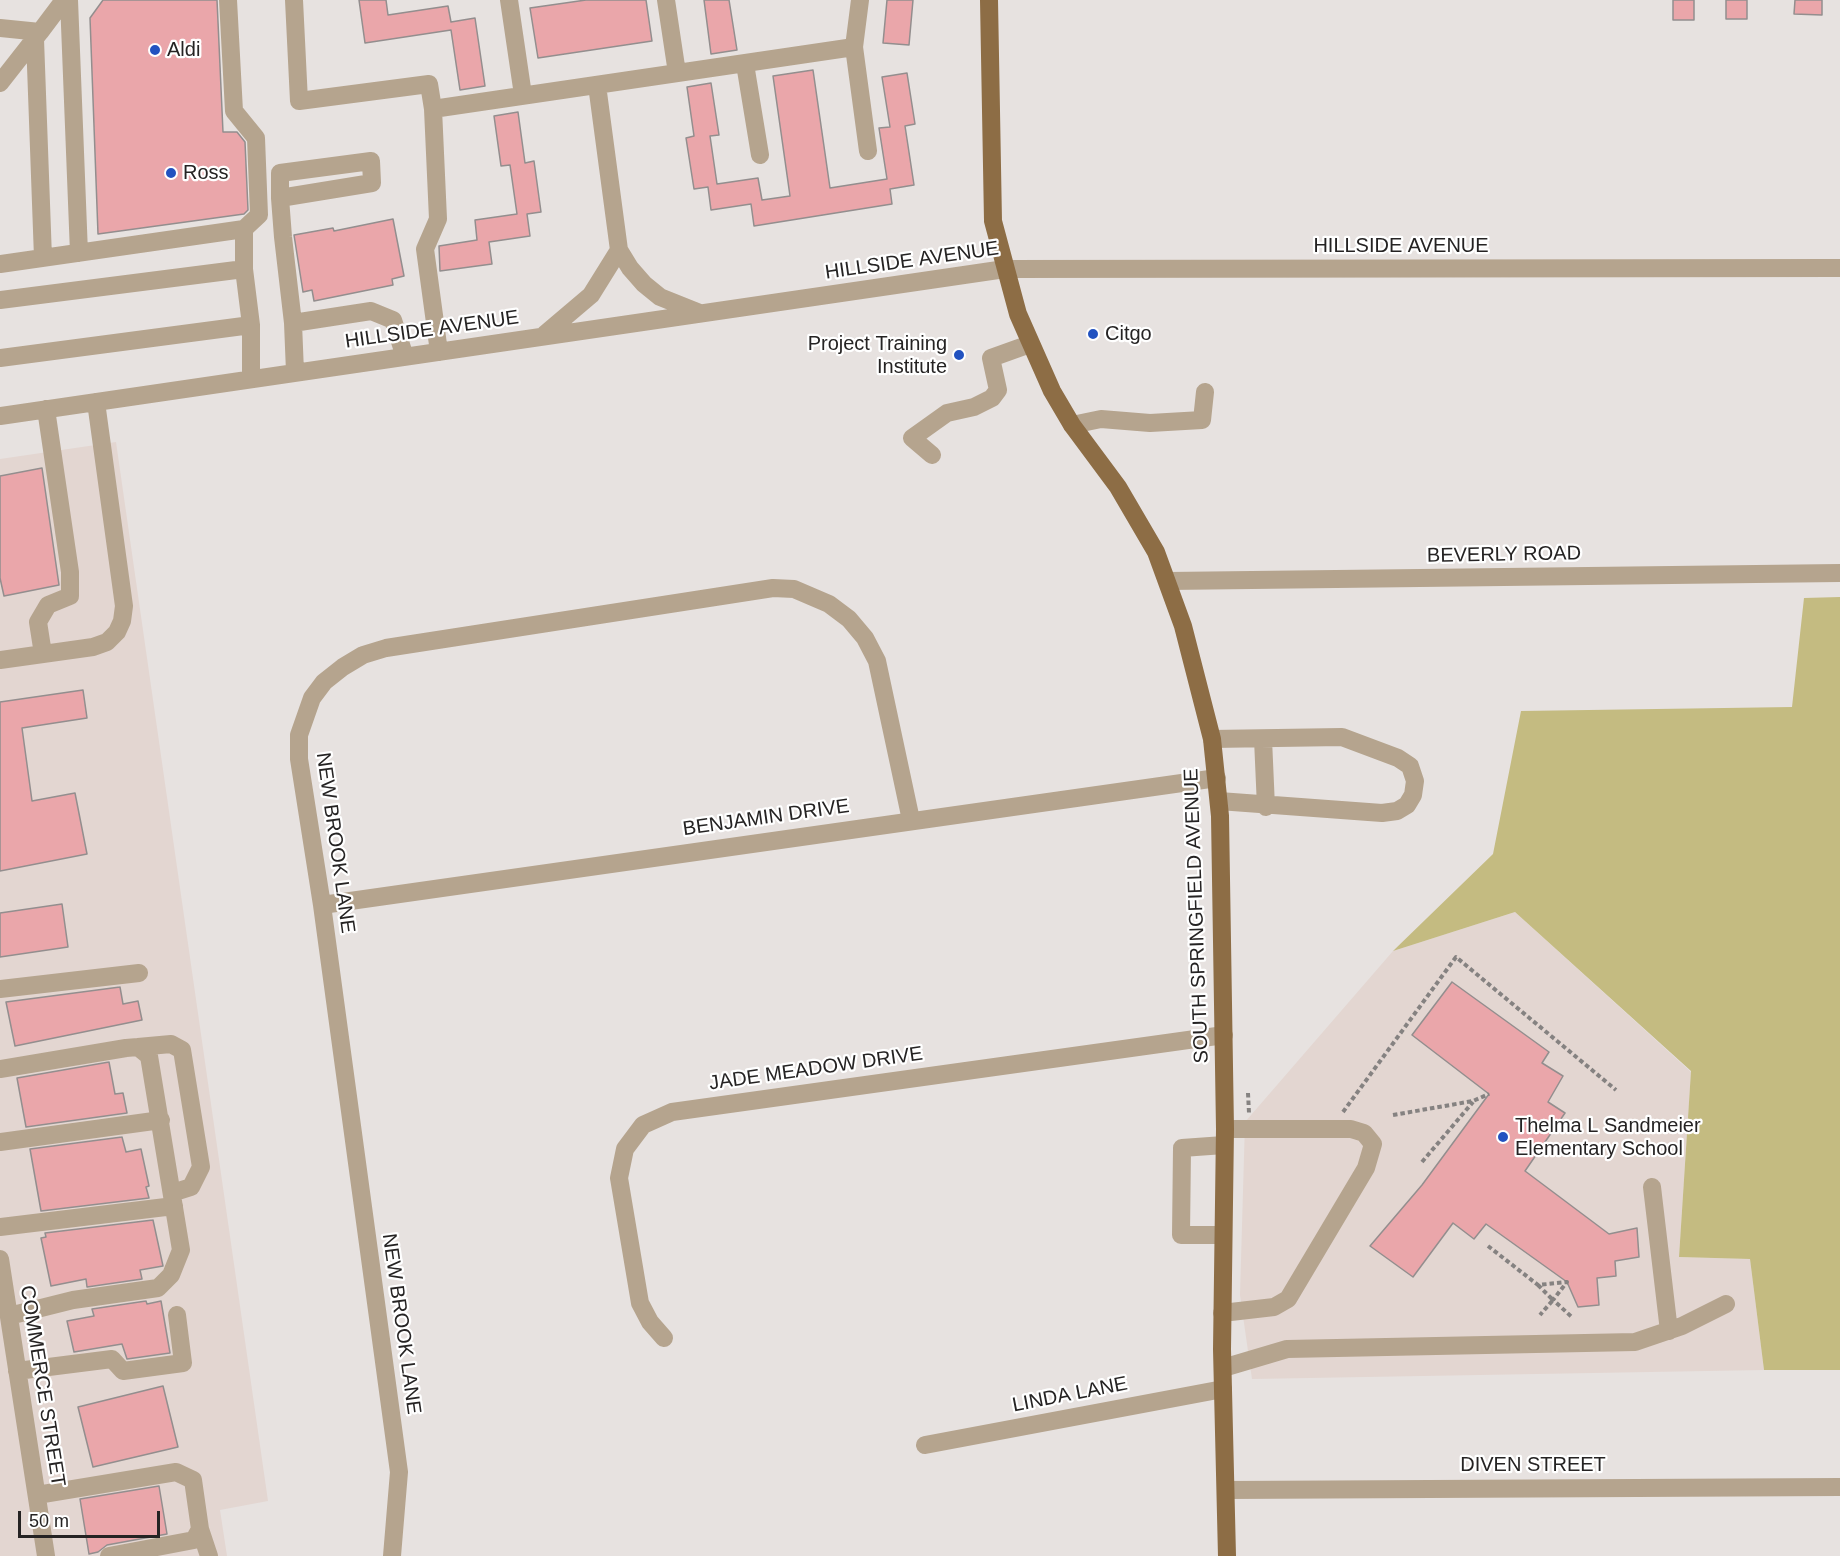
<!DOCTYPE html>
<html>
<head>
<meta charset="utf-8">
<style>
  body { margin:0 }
  #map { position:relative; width:1840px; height:1556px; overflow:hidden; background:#e7e2e0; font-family:Helvetica,sans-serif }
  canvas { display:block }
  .scale { position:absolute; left:18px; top:1511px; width:142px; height:27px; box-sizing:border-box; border:3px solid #252323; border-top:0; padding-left:8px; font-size:18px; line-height:21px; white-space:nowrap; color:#252323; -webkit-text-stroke:4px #fff; paint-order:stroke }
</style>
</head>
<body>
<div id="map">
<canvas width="1840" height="1556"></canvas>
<div class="scale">50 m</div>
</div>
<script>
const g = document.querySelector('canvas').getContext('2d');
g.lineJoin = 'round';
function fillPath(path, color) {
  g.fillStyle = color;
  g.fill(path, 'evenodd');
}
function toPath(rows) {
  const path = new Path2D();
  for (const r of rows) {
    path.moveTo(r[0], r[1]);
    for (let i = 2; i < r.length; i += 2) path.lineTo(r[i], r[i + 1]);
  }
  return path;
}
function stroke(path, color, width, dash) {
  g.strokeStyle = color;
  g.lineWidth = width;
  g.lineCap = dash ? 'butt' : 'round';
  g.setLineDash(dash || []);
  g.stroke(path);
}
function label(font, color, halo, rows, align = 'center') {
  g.font = font + ' Helvetica,sans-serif';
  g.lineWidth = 4.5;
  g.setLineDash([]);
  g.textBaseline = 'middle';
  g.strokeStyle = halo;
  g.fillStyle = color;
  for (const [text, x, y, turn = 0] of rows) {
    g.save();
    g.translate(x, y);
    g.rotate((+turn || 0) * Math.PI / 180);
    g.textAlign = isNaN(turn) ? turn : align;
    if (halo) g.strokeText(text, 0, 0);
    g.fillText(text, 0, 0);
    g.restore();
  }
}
fillPath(toPath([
  [116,442,268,1501,220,1510,227,1556,0,1556,0,459],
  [1515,912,1691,1072,1679,1257,1750,1259,1764,1370,1252,1379,1240,1295,1245,1122,1393,951]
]), '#e3d6d1');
fillPath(toPath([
  [1840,597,1840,1370,1764,1370,1750,1259,1679,1257,1691,1071,1515,912,1393,951,1493,854,1521,711,1792,707,1804,598]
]), '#c4bb81');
const building = toPath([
  [103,0,217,0,223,132,237,132,245,142,248,210,244,214,98,234,90,18,103,0],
  [359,0,386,0,388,15,448,6,451,22,475,18,485,86,460,90,451,30,365,43,359,0],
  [586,0,646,0,652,41,538,58,530,8,586,0],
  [704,0,729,0,737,50,711,54,704,0],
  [887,0,913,0,909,45,883,43,887,0],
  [1673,0,1694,0,1694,20,1673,20,1673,0],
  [1726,0,1747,0,1747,19,1726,19,1726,0],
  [1795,0,1822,0,1822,15,1794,14,1795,0],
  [813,70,830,188,887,179,879,128,890,127,882,77,907,73,915,124,905,126,914,185,890,189,892,204,754,226,751,204,711,210,708,187,694,189,686,138,694,136,687,87,711,83,719,135,710,136,717,184,758,178,762,200,790,196,773,76,813,70],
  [518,112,525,163,534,161,541,212,527,214,530,236,489,242,492,264,440,271,439,246,477,240,475,220,517,214,510,165,501,166,494,116,518,112],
  [393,219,404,276,392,279,393,285,314,301,312,290,303,292,294,235,333,228,334,231,393,219],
  [42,468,59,585,4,596,0,578,0,476,42,468],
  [83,690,87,718,22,728,32,801,75,793,87,854,0,871,0,702,83,690],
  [62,904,68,947,0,957,0,913,62,904],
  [1452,982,1549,1052,1542,1063,1563,1076,1548,1102,1565,1113,1525,1171,1609,1234,1637,1228,1639,1257,1615,1261,1616,1276,1597,1278,1599,1305,1578,1307,1567,1282,1486,1224,1474,1239,1453,1223,1413,1277,1370,1246,1422,1185,1489,1094,1412,1035,1452,982],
  [120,987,123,1004,138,1001,142,1020,15,1046,6,1002,120,987],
  [109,1062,115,1094,123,1093,127,1113,26,1127,17,1078,109,1062],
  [122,1137,126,1152,141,1149,149,1186,146,1187,149,1198,41,1211,30,1149,122,1137],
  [153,1220,163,1266,140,1270,142,1279,87,1287,86,1279,51,1286,41,1238,46,1237,45,1233,153,1220],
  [146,1301,147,1304,161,1301,170,1353,127,1359,122,1344,74,1352,67,1321,94,1316,92,1309,146,1301],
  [163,1386,178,1447,93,1467,78,1407,163,1386],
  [159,1486,167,1534,107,1545,98,1552,89,1554,80,1499,159,1486]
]);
fillPath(building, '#eaa6aa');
stroke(building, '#938e8e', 1.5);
stroke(toPath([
  [1248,1093,1249,1113],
  [1343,1112,1456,957,1616,1090],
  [1393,1115,1473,1101,1489,1094],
  [1422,1162,1473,1102],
  [1488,1246,1538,1285,1567,1282,1553,1300,1573,1318],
  [1538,1285,1553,1300,1540,1315]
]), '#858281', 4, [4.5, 3]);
stroke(toPath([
  [69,0,79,253],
  [228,0,234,111,256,138,259,215,244,229,244,269,251,325,251,379],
  [294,0,299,101,429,84,433,109,854,47],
  [509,0,523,95],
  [666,0,677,73],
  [860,0,854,47,868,151],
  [0,28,40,32,0,83],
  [40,32,64,0],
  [35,39,43,258],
  [745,64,760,155],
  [597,85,619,250,630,268,644,284,660,297,700,313],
  [433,109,438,219,425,249,439,352],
  [280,198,372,183,371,161,280,173,280,198,283,237,293,323,295,372],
  [0,264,244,229],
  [0,300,244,269],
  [293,323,371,311,393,320,405,357],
  [545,334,591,295,619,250],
  [0,358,251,325],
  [0,416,1005,269,1840,268],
  [1072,425,1101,419,1150,423,1202,420,1205,392],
  [932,455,912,438,947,413,974,407,992,398,998,390,991,358,1030,344],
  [1168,581,1840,573],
  [43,654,38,622,48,605,70,596,70,572,46,409],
  [0,660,93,647,107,642,117,632,122,621,124,606,96,402],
  [1212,739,1342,737,1398,758,1410,766,1415,781,1413,795,1407,805,1397,811,1382,813,1219,801],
  [1263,739,1266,807],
  [322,905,1217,778],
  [0,989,139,973],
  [138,1047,171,1044,182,1050,201,1167,191,1187,172,1193],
  [0,1069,126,1048,138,1047,149,1056,181,1250,171,1275,158,1288,73,1300,9,1316],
  [0,1142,161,1120],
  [1652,1187,1669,1331],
  [0,1227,174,1206],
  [1223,1235,1181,1235,1182,1148,1224,1145],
  [0,1259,46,1556],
  [1222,1313,1274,1307,1288,1299,1366,1168,1373,1144,1364,1133,1351,1129,1225,1129],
  [664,1338,650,1322,640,1303,619,1178,625,1149,643,1125,672,1112,1224,1035],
  [1223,1368,1287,1349,1635,1342,1682,1326,1726,1304],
  [17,1371,112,1359,123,1371,183,1363,177,1315],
  [925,1445,1223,1389],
  [1226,1490,1840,1487],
  [37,1495,176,1472,193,1480,200,1529,194,1540,109,1556],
  [200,1529,209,1556],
  [392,1556,399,1472,322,905,299,759,299,735,312,698,324,682,343,667,363,655,386,648,773,588,794,589,829,604,849,619,865,638,877,661,911,820]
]), '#b5a48e', 18);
stroke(toPath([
  [989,0,993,221,1018,314,1052,391,1072,425,1118,487,1156,552,1183,626,1212,739,1220,816,1225,1129,1222,1349,1227,1556]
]), '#8d6d45', 18);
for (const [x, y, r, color] of [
  [155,50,6,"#2252c0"],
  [171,173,6,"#2252c0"],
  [1093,334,6,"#2252c0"],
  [959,355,6,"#2252c0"],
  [1503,1137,6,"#2252c0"]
]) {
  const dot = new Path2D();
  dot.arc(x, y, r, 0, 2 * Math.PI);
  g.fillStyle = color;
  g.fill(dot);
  stroke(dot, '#fff', 2);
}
label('20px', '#252323', '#fff', [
  ["Aldi",167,50],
  ["Ross",183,173],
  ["Citgo",1105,334],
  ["Project Training",947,344,"right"],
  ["Institute",947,367,"right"],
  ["Thelma L Sandmeier",1515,1126],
  ["Elementary School",1515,1149]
], 'left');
label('20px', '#252323', '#fff', [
  ["HILLSIDE AVENUE",1401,246],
  ["HILLSIDE AVENUE",912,261,-8],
  ["HILLSIDE AVENUE",432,330,-8],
  ["BEVERLY ROAD",1504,555,-1],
  ["BENJAMIN DRIVE",766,818,-8],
  ["NEW BROOK LANE",335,843,82],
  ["SOUTH SPRINGFIELD AVENUE",1197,916,-92],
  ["JADE MEADOW DRIVE",816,1069,-8],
  ["NEW BROOK LANE",401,1324,82],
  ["COMMERCE STREET",42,1386,81],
  ["LINDA LANE",1070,1395,-11],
  ["DIVEN STREET",1533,1465]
]);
</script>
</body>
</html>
